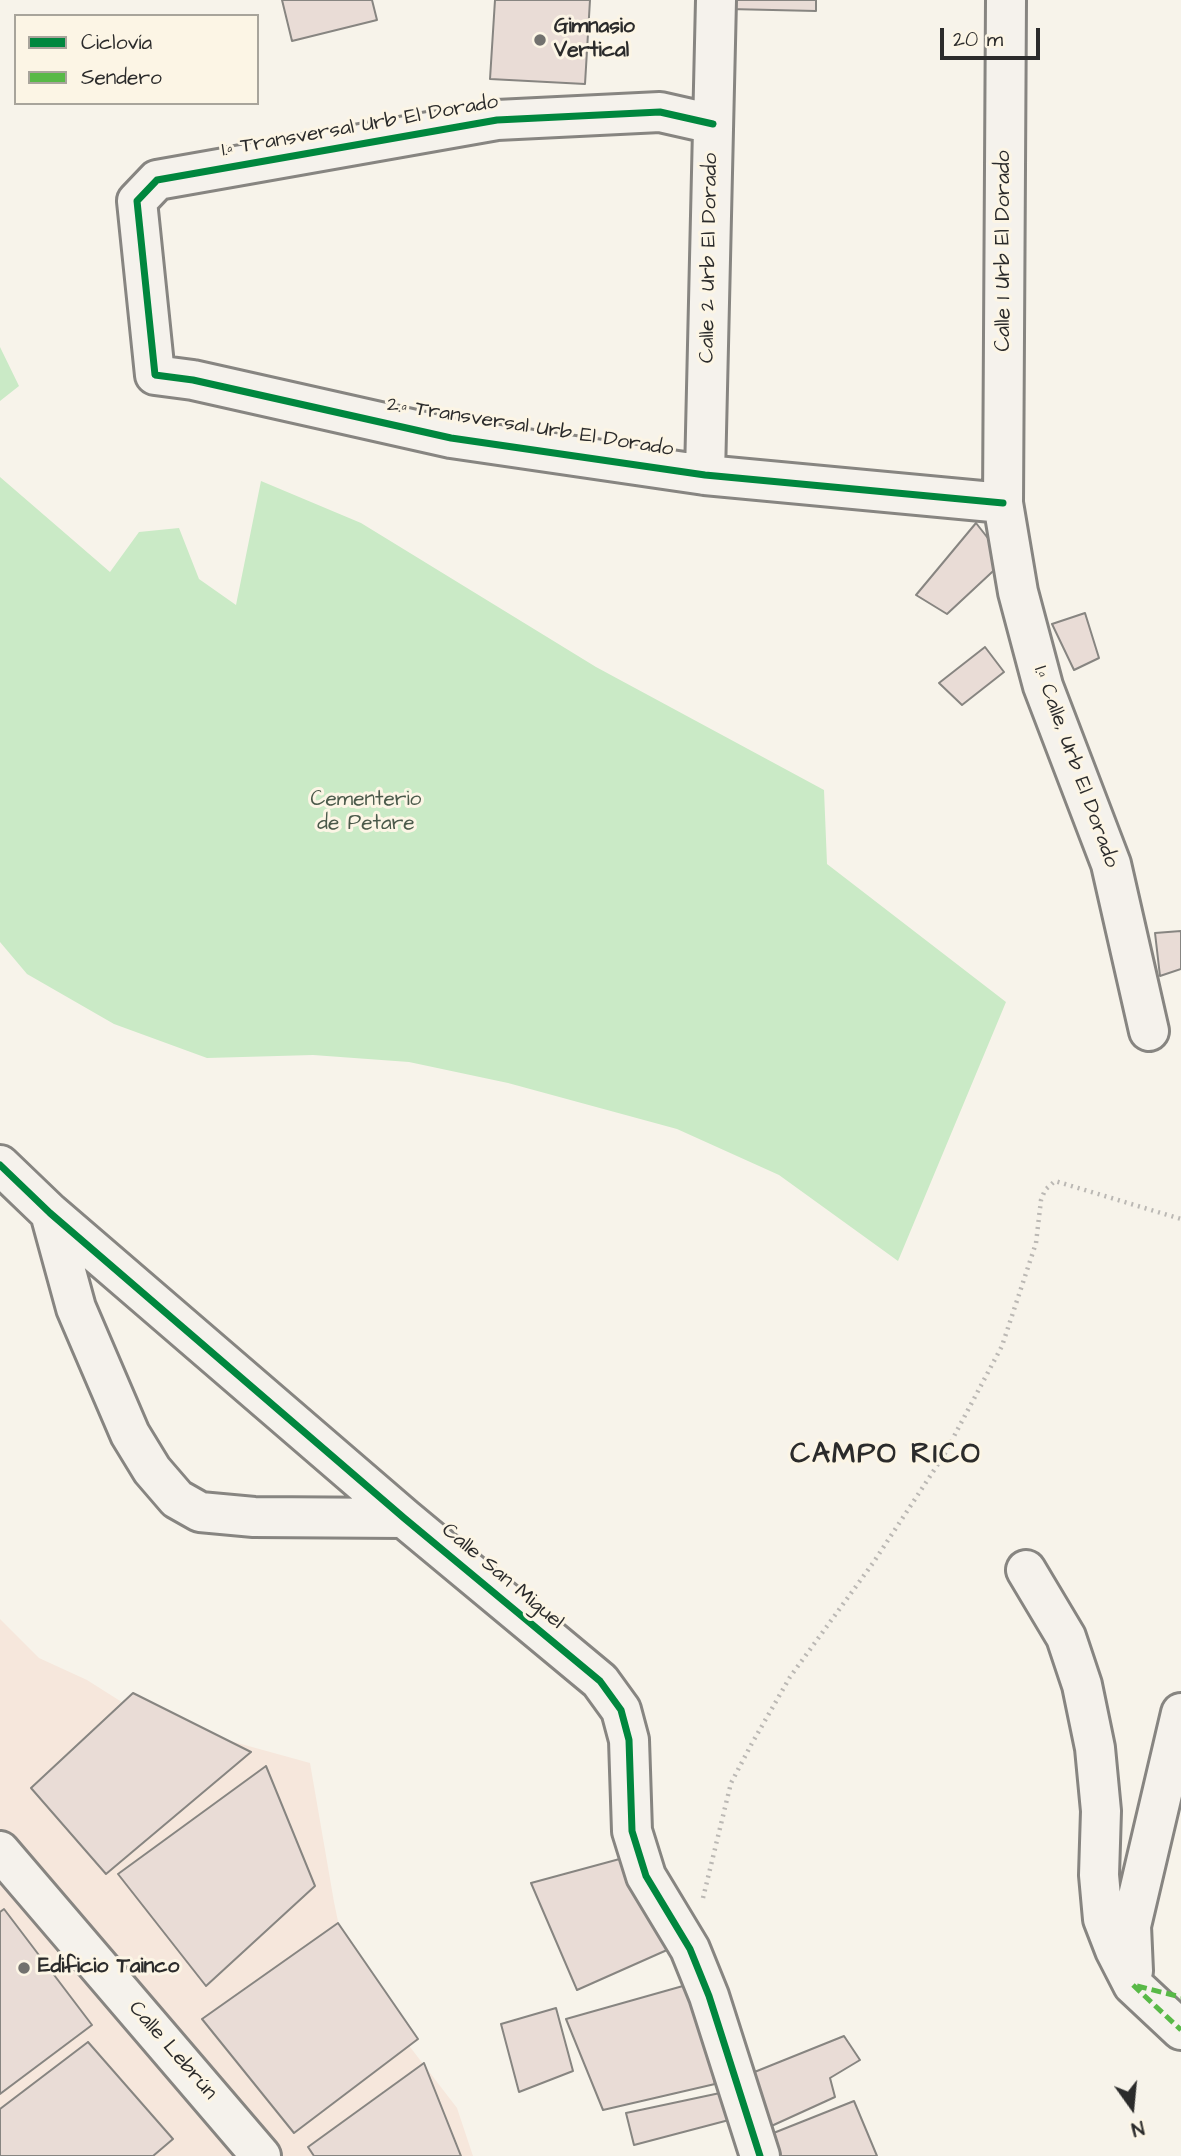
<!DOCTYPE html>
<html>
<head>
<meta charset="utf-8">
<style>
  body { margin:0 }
  #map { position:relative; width:1181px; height:2156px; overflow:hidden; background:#f7f3ea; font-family:"Architects Daughter",sans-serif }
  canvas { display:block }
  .legend { position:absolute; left:14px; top:14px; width:245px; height:91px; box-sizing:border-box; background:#fcf5e5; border:2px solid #a8a49b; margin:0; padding:9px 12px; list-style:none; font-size:21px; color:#2b2b2b }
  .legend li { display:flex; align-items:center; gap:14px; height:35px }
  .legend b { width:35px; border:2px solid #a8a49b }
  .north { position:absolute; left:1097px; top:2072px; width:70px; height:70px; -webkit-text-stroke:5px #fcf5e5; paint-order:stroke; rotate:165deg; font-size:19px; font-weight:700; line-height:28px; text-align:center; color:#2b2b2b }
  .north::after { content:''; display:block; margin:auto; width:24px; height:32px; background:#2b2b2b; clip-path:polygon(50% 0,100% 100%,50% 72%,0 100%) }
  .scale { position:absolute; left:940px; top:28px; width:100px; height:32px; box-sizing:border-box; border:4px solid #2b2b2b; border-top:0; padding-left:9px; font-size:21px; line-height:24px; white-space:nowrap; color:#2b2b2b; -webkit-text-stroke:5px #fcf5e5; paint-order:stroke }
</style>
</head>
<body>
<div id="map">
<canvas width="1181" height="2156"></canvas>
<ul class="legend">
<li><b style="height:9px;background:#00873e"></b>Ciclovía</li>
<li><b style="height:9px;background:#58b947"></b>Sendero</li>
</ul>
<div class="north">N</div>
<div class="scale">20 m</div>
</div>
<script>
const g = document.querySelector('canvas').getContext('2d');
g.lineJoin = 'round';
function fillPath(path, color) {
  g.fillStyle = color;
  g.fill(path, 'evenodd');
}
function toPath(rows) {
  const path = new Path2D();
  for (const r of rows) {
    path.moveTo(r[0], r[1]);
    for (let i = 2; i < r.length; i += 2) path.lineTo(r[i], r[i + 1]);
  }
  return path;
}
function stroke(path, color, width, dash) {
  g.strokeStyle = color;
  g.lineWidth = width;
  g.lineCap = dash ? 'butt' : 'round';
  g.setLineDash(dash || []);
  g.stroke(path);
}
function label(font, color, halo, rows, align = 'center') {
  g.font = font + ' "Architects Daughter",sans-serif';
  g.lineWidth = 6;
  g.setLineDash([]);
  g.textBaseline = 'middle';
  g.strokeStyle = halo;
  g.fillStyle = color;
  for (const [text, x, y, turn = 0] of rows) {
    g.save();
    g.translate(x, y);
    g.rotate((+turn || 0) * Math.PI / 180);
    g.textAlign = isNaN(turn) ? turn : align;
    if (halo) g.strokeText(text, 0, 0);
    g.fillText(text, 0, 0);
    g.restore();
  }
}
fillPath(toPath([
  [0,1619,39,1658,87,1680,147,1718,310,1763,334,1902,347,1965,457,2108,473,2156,0,2156]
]), '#f6e7dc');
fillPath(toPath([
  [0,347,19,386,0,401],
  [0,477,110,572,139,532,179,528,199,579,236,605,261,481,361,523,596,667,824,790,827,864,1006,1002,898,1261,779,1175,677,1129,508,1083,409,1062,313,1055,207,1058,114,1024,27,974,0,942]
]), '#caeac6');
const building = toPath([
  [282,0,372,0,377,20,292,41,282,0],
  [495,0,590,0,585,84,490,79,495,0],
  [730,0,816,0,816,11,729,9,730,0],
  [976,523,1005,560,947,614,916,595,976,523],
  [1085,613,1099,658,1074,670,1052,624,1085,613],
  [985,647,1004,672,962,705,939,683,985,647],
  [1181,931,1181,969,1160,976,1155,933,1181,931],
  [133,1693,251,1752,106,1874,31,1788,133,1693],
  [266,1766,315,1886,206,1986,118,1874,266,1766],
  [627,1857,667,1950,577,1990,531,1883,627,1857],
  [4,1909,92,2025,0,2094,0,1912,4,1909],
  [338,1923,418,2039,294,2133,202,2019,338,1923],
  [690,1984,715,2084,603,2110,566,2019,690,1984],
  [556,2008,573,2071,519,2092,501,2024,556,2008],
  [844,2036,860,2060,830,2078,835,2097,767,2128,752,2073,844,2036],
  [88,2042,173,2139,153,2156,0,2156,0,2109,88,2042],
  [424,2063,461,2156,314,2156,308,2147,424,2063],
  [720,2093,729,2120,634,2145,626,2113,720,2093],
  [854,2101,877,2156,777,2156,766,2136,854,2101]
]);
fillPath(building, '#e9dcd6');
stroke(building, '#878581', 2);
const minor = toPath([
  [1006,0,1003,503,1018,592,1043,686,1111,864,1149,1031],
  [713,124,660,112,497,120,157,180,137,201,155,375,193,380,451,438,705,475,1003,503],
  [705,475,716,0],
  [0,1165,50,1213,404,1518,600,1681,621,1710,629,1740,632,1831,646,1876,690,1949,709,1996,760,2156],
  [50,1213,76,1308,130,1434,152,1470,177,1499,200,1512,254,1517,404,1518],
  [1026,1570,1066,1637,1082,1685,1095,1748,1101,1811,1099,1875,1103,1919,1115,1950,1133,1985,1181,2030],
  [0,1851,261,2156],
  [1133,1971,1131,1926,1181,1713]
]);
stroke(minor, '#878581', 44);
stroke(toPath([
  [703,1898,731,1783,751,1745,790,1677,873,1563,944,1455,1002,1346,1036,1243,1041,1200,1045,1190,1055,1181,1181,1219]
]), '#bbb8b4', 4.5, [2, 5]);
stroke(minor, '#f5f2ec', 38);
stroke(toPath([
  [1133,1985,1181,2030],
  [1137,1986,1181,1997]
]), '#58b947', 5, [10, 5]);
stroke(toPath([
  [713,124,660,112,497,120,157,180,137,201,155,375,193,380,451,438,705,475,1003,503],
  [0,1165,50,1213,404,1518,600,1681,621,1710,629,1740,632,1831,646,1876,690,1949,709,1996,760,2156]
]), '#00873e', 7);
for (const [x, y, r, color] of [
  [540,40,7,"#72716e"],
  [24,1968,7,"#72716e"]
]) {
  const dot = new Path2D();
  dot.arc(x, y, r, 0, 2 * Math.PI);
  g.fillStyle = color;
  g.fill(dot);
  stroke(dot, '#fcf5e5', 2.5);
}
label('bold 21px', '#2b2b2b', '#fcf5e5', [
  ["Gimnasio",554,28],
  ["Vertical",554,52],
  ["Edificio Tainco",38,1968]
], 'left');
label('21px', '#2b2b2b', '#fcf5e5', [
  ["1.ª Transversal Urb El Dorado",360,127,-10],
  ["Calle 1 Urb El Dorado",1005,251,-90],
  ["Calle 2 Urb El Dorado",710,258,-89],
  ["2.ª Transversal Urb El Dorado",530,428,9],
  ["1.ª Calle, Urb El Dorado",1075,767,70],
  ["Calle San Miguel",502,1577,40],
  ["Calle Lebrún",172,2051,49]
]);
label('21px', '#4a594a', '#fcf5e5', [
  ["Cementerio",366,801],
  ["de Petare",366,825]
]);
g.letterSpacing = '2px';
label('bold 28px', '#2b2b2b', '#fcf5e5', [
  ["CAMPO RICO",886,1456]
]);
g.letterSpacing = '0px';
</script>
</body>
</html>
